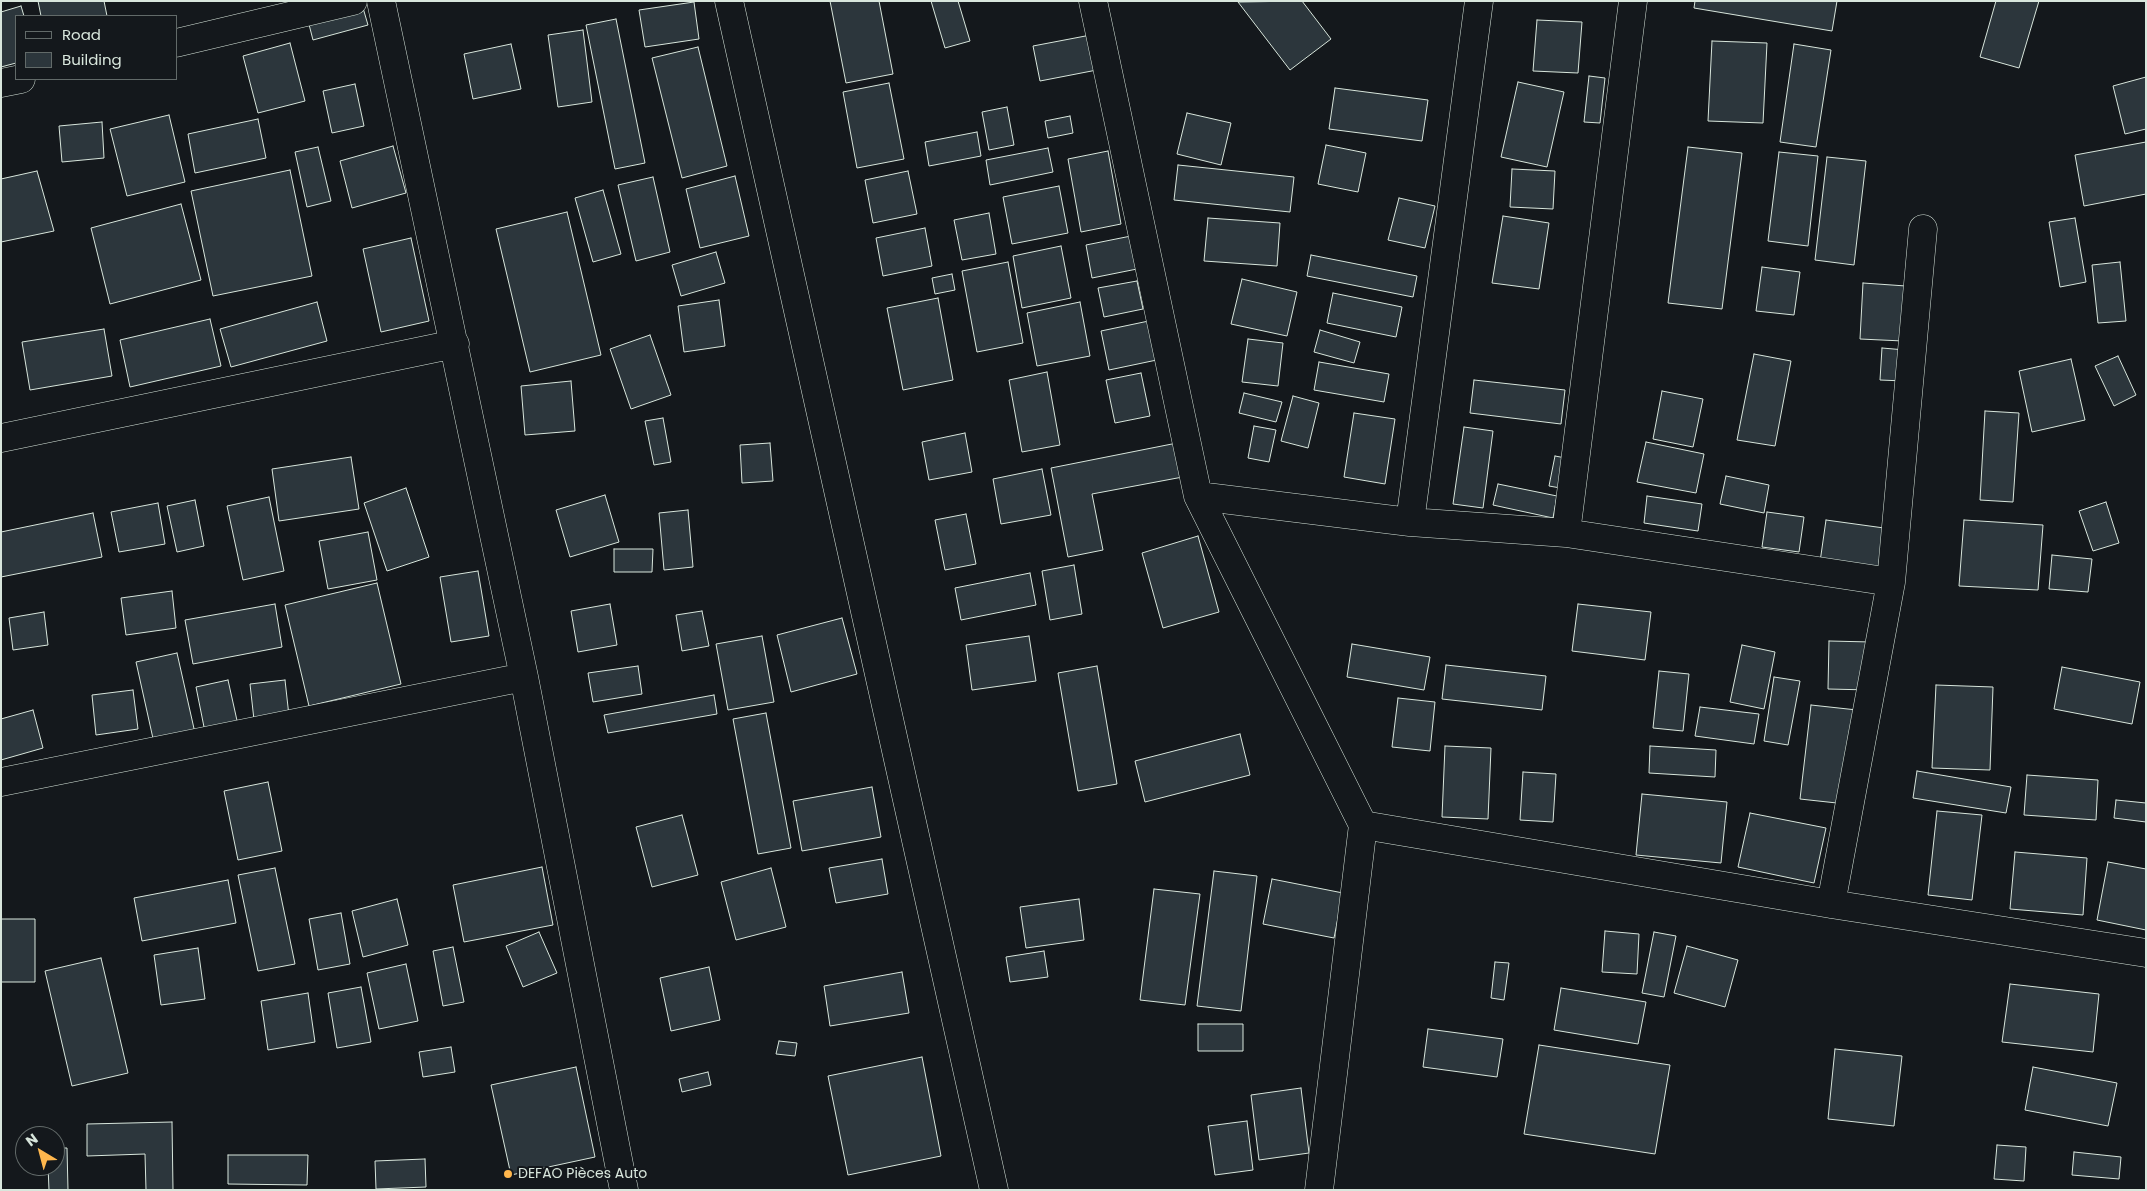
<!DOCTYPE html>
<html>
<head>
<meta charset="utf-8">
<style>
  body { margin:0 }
  #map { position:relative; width:2147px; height:1191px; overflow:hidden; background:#14181c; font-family:Poppins,sans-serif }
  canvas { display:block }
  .frame { position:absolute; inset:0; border:2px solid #d8e6dc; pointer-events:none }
  .legend { position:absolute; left:15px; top:15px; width:162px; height:65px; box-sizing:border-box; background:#14181c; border:1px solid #626a69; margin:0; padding:6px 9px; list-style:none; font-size:15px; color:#d8e6dc }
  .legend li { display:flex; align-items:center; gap:10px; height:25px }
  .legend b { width:25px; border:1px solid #626a69 }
  .north { position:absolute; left:15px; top:1126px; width:50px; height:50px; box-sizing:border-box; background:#14181c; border:1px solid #626a69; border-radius:50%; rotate:323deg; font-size:14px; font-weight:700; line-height:20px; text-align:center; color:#d8e6dc }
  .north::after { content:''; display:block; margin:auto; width:18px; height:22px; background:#ffb74d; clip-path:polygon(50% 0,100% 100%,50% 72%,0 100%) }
</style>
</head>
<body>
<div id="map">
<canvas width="2147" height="1191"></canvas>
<div class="frame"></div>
<ul class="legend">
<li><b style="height:6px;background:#14181c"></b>Road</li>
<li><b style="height:14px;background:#2c363c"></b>Building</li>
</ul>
<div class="north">N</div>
</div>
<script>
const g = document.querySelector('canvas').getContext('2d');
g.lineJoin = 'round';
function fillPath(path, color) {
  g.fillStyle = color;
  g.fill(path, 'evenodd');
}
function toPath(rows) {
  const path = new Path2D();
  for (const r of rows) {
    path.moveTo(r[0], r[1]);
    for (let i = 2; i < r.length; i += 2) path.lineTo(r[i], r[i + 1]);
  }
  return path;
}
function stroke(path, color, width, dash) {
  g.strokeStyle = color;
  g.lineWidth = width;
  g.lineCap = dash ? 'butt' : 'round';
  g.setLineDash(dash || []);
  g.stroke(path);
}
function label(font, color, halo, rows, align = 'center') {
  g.font = font + ' Poppins,sans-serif';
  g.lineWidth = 4;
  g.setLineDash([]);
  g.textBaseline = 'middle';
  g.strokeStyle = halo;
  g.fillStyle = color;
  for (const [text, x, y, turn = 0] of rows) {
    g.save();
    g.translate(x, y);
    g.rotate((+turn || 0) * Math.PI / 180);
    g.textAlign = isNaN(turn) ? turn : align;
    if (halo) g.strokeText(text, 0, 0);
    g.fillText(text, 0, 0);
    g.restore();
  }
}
const building = toPath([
  [38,1,104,1,107,16,41,16,38,1],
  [303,1,361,1,368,25,313,40,303,1],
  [830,1,879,1,893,74,846,83,830,1],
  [931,1,958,1,970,41,945,48,931,1],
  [1302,1,1331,39,1290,70,1238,2,1302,1],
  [1695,1,1837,1,1832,31,1694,8,1695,1],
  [1996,1,2039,1,2019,68,1980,57,1996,1],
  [694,2,699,39,645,47,639,10,694,2],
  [21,6,24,16,16,16,16,63,1,67,1,12,21,6],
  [616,19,645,163,615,169,586,25,616,19],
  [1537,20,1582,22,1578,73,1533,71,1537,20],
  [583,30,592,102,558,107,548,35,583,30],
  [1096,34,1102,69,1040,81,1033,46,1096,34],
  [1712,41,1767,43,1763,123,1708,121,1712,41],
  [290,43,305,101,258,113,243,56,290,43],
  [511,44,521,89,473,99,464,54,511,44],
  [1794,44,1831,50,1816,147,1780,142,1794,44],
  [698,47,727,166,682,178,652,58,698,47],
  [1589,76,1605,78,1600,123,1584,122,1589,76],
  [2146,77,2146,129,2125,134,2113,86,2146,77],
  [1518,82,1564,92,1547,167,1501,157,1518,82],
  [889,83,904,159,857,168,843,92,889,83],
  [355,84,364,126,332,133,323,91,355,84],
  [1335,88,1428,100,1422,141,1329,129,1335,88],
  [1007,107,1014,145,989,150,982,112,1007,107],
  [1187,113,1231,123,1221,165,1177,154,1187,113],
  [169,115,185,182,127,196,110,129,169,115],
  [1070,116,1073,133,1048,138,1045,121,1070,116],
  [258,119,266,158,195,173,188,134,258,119],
  [102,122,104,158,62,162,59,126,102,122],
  [977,132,981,156,929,166,925,142,977,132],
  [2146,142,2146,194,2084,206,2075,155,2146,142],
  [1326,145,1366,153,1358,192,1318,184,1326,145],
  [393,146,406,193,352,208,340,161,393,146],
  [318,147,331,201,307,207,295,152,318,147],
  [1688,147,1742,153,1722,309,1668,303,1688,147],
  [1048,148,1053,172,990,185,986,160,1048,148],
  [1108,151,1121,224,1081,232,1068,159,1108,151],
  [1779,152,1818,156,1808,246,1768,241,1779,152],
  [1827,157,1866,161,1854,265,1815,260,1827,157],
  [1178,165,1294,177,1290,212,1174,200,1178,165],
  [1512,169,1555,171,1553,209,1510,207,1512,169],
  [290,170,312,276,213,296,191,191,290,170],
  [37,171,54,231,1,242,1,179,37,171],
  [908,171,917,214,873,223,865,180,908,171],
  [735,176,749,236,700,248,686,189,735,176],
  [653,177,670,252,636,261,618,185,653,177],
  [1059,186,1068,233,1012,244,1003,197,1059,186],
  [603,190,621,254,593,262,575,198,603,190],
  [1399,198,1435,206,1425,248,1388,240,1399,198],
  [181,204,201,280,110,304,91,228,181,204],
  [567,212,601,355,530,372,496,229,567,212],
  [989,213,996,254,962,260,954,220,989,213],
  [1503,216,1549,223,1539,289,1492,283,1503,216],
  [1208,218,1280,223,1277,266,1204,261,1208,218],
  [2075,218,2086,282,2060,287,2049,222,2075,218],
  [925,228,932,266,883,276,876,238,925,228],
  [1136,235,1142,268,1092,278,1086,245,1136,235],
  [411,238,429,321,381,332,363,249,411,238],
  [1061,246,1071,298,1022,308,1013,256,1061,246],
  [716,252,725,283,681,296,672,265,716,252],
  [1311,255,1417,276,1413,297,1307,276,1311,255],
  [1008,262,1023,343,977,352,962,271,1008,262],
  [2120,262,2126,321,2098,323,2092,265,2120,262],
  [1762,267,1800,272,1794,315,1756,311,1762,267],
  [952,274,955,290,935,294,932,278,952,274],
  [1242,279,1297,292,1287,336,1231,324,1242,279],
  [1137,281,1143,309,1104,317,1098,288,1137,281],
  [1863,283,1906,286,1903,341,1860,339,1863,283],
  [1333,293,1402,307,1396,337,1327,323,1333,293],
  [938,298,953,380,903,390,887,308,938,298],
  [719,300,725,346,684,352,678,306,719,300],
  [317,302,327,341,231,367,220,329,317,302],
  [1080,302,1090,356,1037,366,1027,313,1080,302],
  [1163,318,1171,357,1109,370,1101,331,1163,318],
  [210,319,221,366,130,387,120,340,210,319],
  [104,329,112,376,30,390,22,342,104,329],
  [1320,330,1360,342,1354,363,1314,352,1320,330],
  [650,335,671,395,631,409,610,349,650,335],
  [1248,339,1283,343,1278,386,1242,382,1248,339],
  [1882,348,1905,350,1904,381,1880,380,1882,348],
  [1754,354,1791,361,1775,446,1737,440,1754,354],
  [2118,356,2136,395,2114,406,2095,366,2118,356],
  [2071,359,2085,420,2032,432,2019,371,2071,359],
  [1319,362,1389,374,1384,402,1314,390,1319,362],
  [1047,372,1060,445,1022,452,1009,380,1047,372],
  [1141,373,1150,416,1115,423,1106,380,1141,373],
  [1474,380,1565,390,1561,424,1470,413,1474,380],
  [571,381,575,431,525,435,521,386,571,381],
  [1662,391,1703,399,1693,447,1653,439,1662,391],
  [1244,393,1282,402,1276,422,1239,413,1244,393],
  [1293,396,1319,403,1308,448,1281,441,1293,396],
  [1985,411,2019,413,2013,502,1980,500,1985,411],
  [1354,413,1395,419,1385,484,1344,477,1354,413],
  [663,418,671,462,654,465,645,421,663,418],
  [1254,426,1276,430,1269,462,1248,458,1254,426],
  [1464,427,1493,431,1483,508,1453,504,1464,427],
  [965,433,972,472,929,480,922,442,965,433],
  [1182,442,1188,476,1092,494,1103,550,1068,557,1051,468,1182,442],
  [1646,442,1704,454,1696,493,1637,482,1646,442],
  [770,443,773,481,742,483,740,445,770,443],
  [1555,456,1571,459,1566,489,1549,486,1555,456],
  [351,457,359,509,279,521,272,469,351,457],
  [1042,469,1051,515,1001,524,993,479,1042,469],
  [1726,476,1769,485,1764,513,1720,504,1726,476],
  [1498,484,1557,496,1553,518,1493,505,1498,484],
  [406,488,429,557,387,571,364,503,406,488],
  [605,495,619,542,570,557,556,510,605,495],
  [1647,496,1702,504,1698,531,1644,523,1647,496],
  [269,497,284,571,243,580,227,506,269,497],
  [195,500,204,546,177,552,167,506,195,500],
  [2106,502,2119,543,2093,551,2079,511,2106,502],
  [158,503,165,544,119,552,111,512,158,503],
  [688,510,693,567,664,570,659,513,688,510],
  [1767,512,1804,517,1799,552,1762,547,1767,512],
  [93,513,102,557,1,577,1,532,93,513],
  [966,514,976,564,945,570,935,520,966,514],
  [1826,520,1884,528,1878,569,1820,562,1826,520],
  [1964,520,2043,525,2038,590,1959,586,1964,520],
  [368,532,377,580,328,589,319,541,368,532],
  [1198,536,1219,612,1163,628,1142,553,1198,536],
  [614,549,653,549,652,572,614,572,614,549],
  [2052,555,2092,559,2088,592,2049,589,2052,555],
  [1074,565,1082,614,1050,620,1042,571,1074,565],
  [478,571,489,636,451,642,440,577,478,571],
  [1030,573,1036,605,961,620,955,588,1030,573],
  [377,583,401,684,309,706,285,605,377,583],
  [172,591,176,628,126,635,121,598,172,591],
  [275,604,282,647,193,664,185,620,275,604],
  [610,604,617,645,578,652,571,611,610,604],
  [1578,604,1651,612,1645,660,1572,651,1578,604],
  [702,611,709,646,682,651,676,615,702,611],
  [44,612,48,645,13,650,9,618,44,612],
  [842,618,857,674,791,692,777,635,842,618],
  [762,636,774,702,728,710,716,644,762,636],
  [1029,636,1036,681,972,690,966,645,1029,636],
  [1829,641,1871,642,1870,690,1828,689,1829,641],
  [1352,644,1430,657,1424,690,1347,677,1352,644],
  [1742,645,1775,652,1764,709,1730,702,1742,645],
  [177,653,195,733,154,743,136,662,177,653],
  [1446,665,1546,676,1542,710,1442,699,1446,665],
  [638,666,642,694,593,702,588,673,638,666],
  [1097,666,1117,784,1078,791,1058,673,1097,666],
  [2062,667,2140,682,2132,724,2054,709,2062,667],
  [1659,671,1689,674,1683,731,1653,728,1659,671],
  [1774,677,1800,681,1788,745,1764,741,1774,677],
  [228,680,238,725,205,732,196,687,228,680],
  [285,680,289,716,254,720,250,684,285,680],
  [1936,685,1993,687,1990,770,1932,768,1936,685],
  [133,690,138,729,96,735,92,695,133,690],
  [714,695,717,714,608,733,604,715,714,695],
  [1398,698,1435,702,1430,751,1392,747,1398,698],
  [1811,705,1857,710,1846,804,1800,799,1811,705],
  [1700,707,1759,714,1754,744,1695,736,1700,707],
  [33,710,43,748,1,760,1,719,33,710],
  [766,713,791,848,758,854,733,719,766,713],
  [1240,734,1250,775,1145,802,1135,761,1240,734],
  [1445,746,1491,748,1488,819,1442,817,1445,746],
  [1650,746,1716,750,1715,777,1649,773,1650,746],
  [1917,771,2011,787,2006,813,1913,798,1917,771],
  [1523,772,1556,774,1553,822,1520,820,1523,772],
  [2027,775,2098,780,2096,820,2024,815,2027,775],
  [268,782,282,851,238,860,224,791,268,782],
  [872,787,881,837,802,851,793,801,872,787],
  [1642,794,1727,802,1721,863,1636,855,1642,794],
  [2116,800,2146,803,2146,822,2114,818,2116,800],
  [1937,811,1982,815,1972,900,1928,895,1937,811],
  [1750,813,1826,828,1814,883,1738,867,1750,813],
  [682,815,698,875,652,887,636,827,682,815],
  [2015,852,2087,858,2083,915,2010,909,2015,852],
  [882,859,888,894,836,903,829,868,882,859],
  [2108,862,2146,869,2146,930,2097,920,2108,862],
  [542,867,553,925,464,942,453,885,542,867],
  [275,868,295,964,258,971,238,875,275,868],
  [771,868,786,927,736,940,721,882,771,868],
  [1214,871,1257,876,1241,1011,1197,1006,1214,871],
  [1272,879,1343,893,1334,938,1263,924,1272,879],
  [228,880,236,923,142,941,134,898,228,880],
  [1154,889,1200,894,1185,1005,1140,1000,1154,889],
  [397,899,408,945,363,957,352,911,397,899],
  [1079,899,1084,940,1026,948,1020,907,1079,899],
  [341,913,350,964,318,970,309,919,341,913],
  [1,919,35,919,35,982,1,982,1,919],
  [1605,931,1639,934,1637,974,1602,972,1605,931],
  [539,932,557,973,523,987,506,946,539,932],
  [1654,932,1676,936,1664,997,1642,993,1654,932],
  [1687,946,1738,960,1725,1007,1674,993,1687,946],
  [453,947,464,1002,443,1006,433,951,453,947],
  [198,948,205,999,161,1005,154,955,198,948],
  [1044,951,1048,977,1010,982,1006,957,1044,951],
  [101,958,128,1073,72,1086,45,971,101,958],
  [1495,962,1509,963,1504,1000,1491,998,1495,962],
  [406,964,418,1021,379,1029,367,973,406,964],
  [709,967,720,1020,671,1031,660,978,709,967],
  [902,972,909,1013,830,1026,824,986,902,972],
  [2010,984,2099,994,2093,1052,2002,1042,2010,984],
  [361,987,371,1042,337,1048,328,993,361,987],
  [1561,988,1646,1002,1638,1044,1554,1030,1561,988],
  [308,993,315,1042,268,1050,261,1001,308,993],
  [1198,1024,1243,1024,1243,1051,1198,1051,1198,1024],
  [1428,1029,1503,1039,1497,1077,1423,1067,1428,1029],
  [779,1041,797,1043,795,1056,776,1054,779,1041],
  [1539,1045,1670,1065,1655,1154,1524,1134,1539,1045],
  [451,1047,455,1072,423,1077,419,1052,451,1047],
  [1835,1049,1902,1056,1894,1126,1828,1119,1835,1049],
  [922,1057,941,1156,848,1175,828,1076,922,1057],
  [576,1067,595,1157,511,1175,491,1085,576,1067],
  [2033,1067,2117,1083,2108,1126,2025,1110,2033,1067],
  [708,1072,711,1085,682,1092,679,1079,708,1072],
  [1301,1088,1309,1153,1259,1160,1251,1095,1301,1088],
  [1247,1121,1253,1170,1215,1175,1208,1126,1247,1121],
  [172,1122,173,1190,146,1190,145,1154,87,1156,87,1124,172,1122],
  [1997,1145,2026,1147,2024,1181,1994,1179,1997,1145],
  [55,1148,67,1148,68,1190,49,1190,48,1166,55,1166,55,1148],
  [2074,1152,2121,1157,2119,1179,2072,1175,2074,1152],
  [228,1155,308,1155,307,1185,228,1184,228,1155],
  [425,1159,426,1187,376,1189,375,1161,425,1159]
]);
fillPath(building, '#2c363c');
stroke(building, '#d8e6dc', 1);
const minor = toPath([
  [381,1,524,677,624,1190],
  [729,1,994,1190],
  [1093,1,1198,496,1363,825,1831,904,2146,953],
  [176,43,353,1],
  [1,83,21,79],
  [1,438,455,344],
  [1198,496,1410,522,1566,533,1891,582],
  [1410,522,1479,1],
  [1566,533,1633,1],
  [1,782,524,677],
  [1831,904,1891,582,1923,229],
  [1319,1190,1363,825]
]);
stroke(minor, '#d8e6dc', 29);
stroke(minor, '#14181c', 28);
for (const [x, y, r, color] of [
  [508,1174,5,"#ffb74d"]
]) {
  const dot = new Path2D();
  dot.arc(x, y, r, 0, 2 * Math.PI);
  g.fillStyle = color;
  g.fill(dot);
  stroke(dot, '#14181c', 2);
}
label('14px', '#d8e6dc', '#14181c', [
  ["DEFAO Pièces Auto",518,1174]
], 'left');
</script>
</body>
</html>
